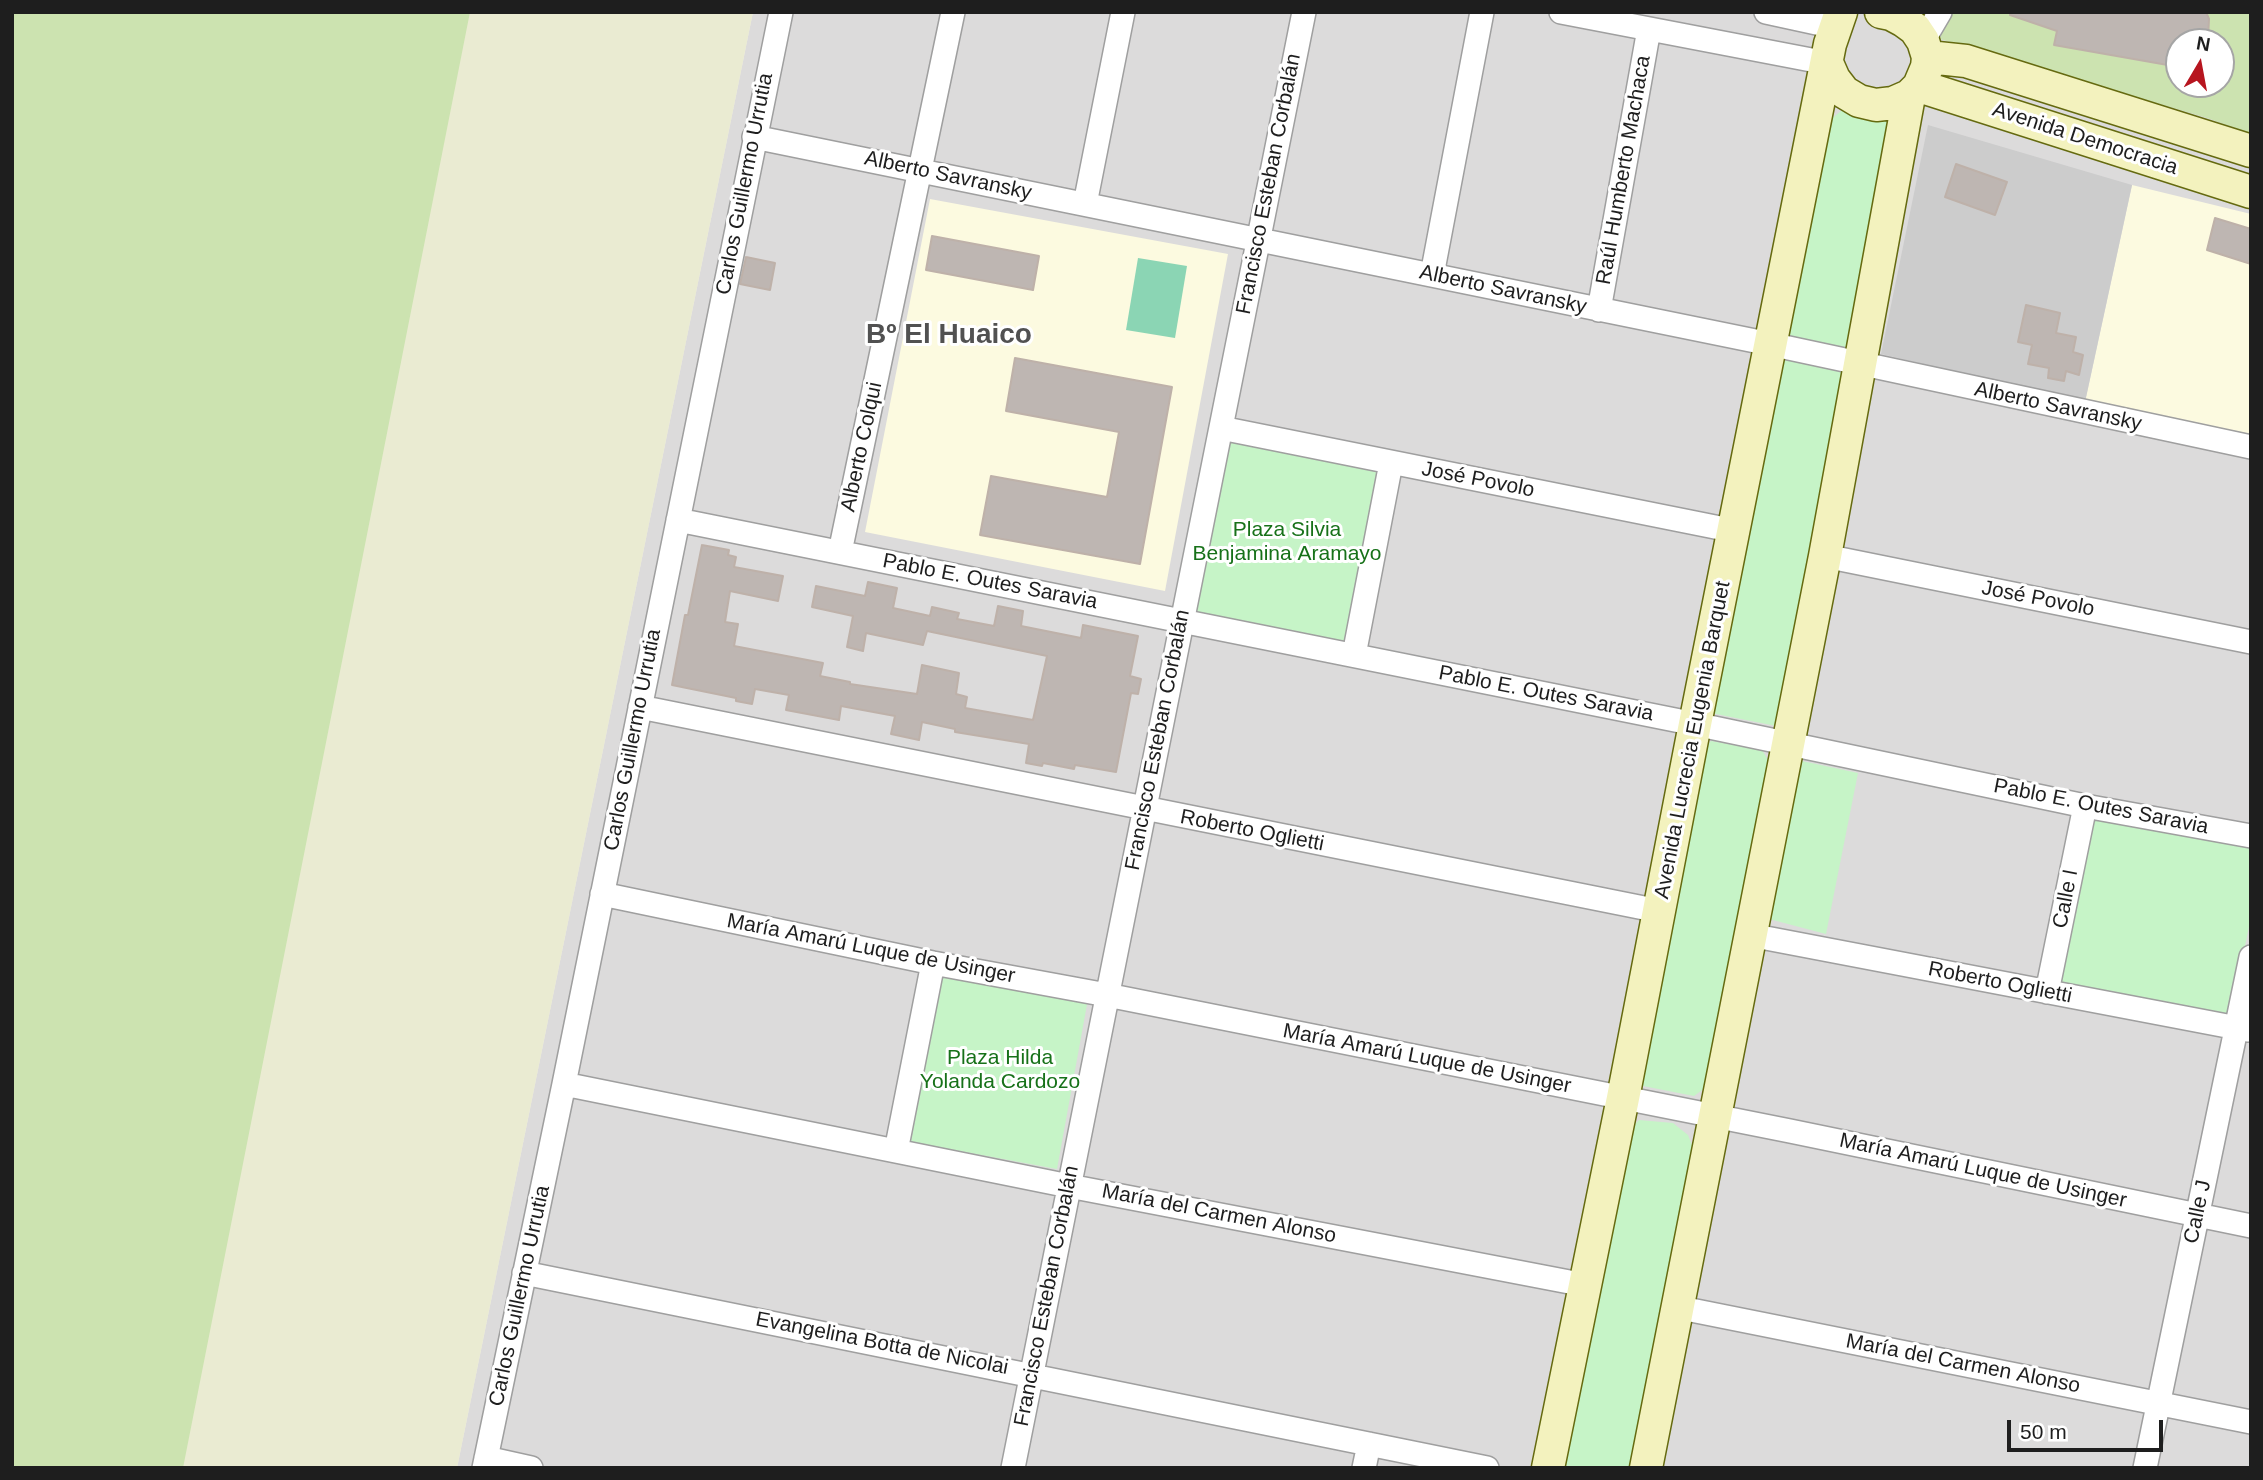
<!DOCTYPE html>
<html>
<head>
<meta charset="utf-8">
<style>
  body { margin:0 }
  #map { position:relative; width:2263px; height:1480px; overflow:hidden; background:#eeeae5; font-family:Arial,sans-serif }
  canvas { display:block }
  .frame { position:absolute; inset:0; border:14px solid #1e1e1e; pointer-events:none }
  .north { position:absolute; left:2165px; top:28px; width:70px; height:70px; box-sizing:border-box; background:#fff; border:2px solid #a5a5a5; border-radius:50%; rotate:10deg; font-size:19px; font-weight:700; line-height:28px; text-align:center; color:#1e1e1e }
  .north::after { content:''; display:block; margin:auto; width:24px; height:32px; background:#b7151f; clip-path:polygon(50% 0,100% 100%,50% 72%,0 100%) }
  .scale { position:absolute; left:2007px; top:1420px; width:156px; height:32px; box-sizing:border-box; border:4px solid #1e1e1e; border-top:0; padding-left:9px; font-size:21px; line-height:24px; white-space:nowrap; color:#1e1e1e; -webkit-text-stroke:5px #fff; paint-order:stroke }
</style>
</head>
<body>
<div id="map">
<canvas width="2263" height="1480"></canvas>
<div class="frame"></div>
<div class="north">N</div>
<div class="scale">50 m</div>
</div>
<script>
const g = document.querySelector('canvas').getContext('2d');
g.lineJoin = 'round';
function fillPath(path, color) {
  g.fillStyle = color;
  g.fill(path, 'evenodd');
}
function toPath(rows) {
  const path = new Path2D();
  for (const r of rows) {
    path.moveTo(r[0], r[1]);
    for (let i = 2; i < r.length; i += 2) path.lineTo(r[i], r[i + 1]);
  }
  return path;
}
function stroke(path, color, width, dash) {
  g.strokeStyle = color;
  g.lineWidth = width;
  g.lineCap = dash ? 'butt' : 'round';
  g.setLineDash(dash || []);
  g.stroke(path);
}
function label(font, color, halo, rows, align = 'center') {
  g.font = font + ' Arial,sans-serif';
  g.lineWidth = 6;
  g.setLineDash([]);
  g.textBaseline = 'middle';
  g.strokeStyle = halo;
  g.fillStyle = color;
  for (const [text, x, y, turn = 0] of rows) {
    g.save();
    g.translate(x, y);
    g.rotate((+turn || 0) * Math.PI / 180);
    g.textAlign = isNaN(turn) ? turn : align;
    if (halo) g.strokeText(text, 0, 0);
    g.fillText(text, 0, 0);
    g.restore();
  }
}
fillPath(toPath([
  [753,12,2251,12,2251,1468,457,1468],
  [2179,42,2221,42,2221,84,2179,84]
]), '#dcdbdb');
fillPath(toPath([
  [2132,185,2251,214,2251,434,2085,402],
  [930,199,1228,254,1165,591,865,532]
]), '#fcfae0');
fillPath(toPath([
  [1928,125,2132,185,2085,402,1881,354]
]), '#ccc');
fillPath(toPath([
  [12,12,753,12,457,1468,12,1468]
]), '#eaebd2');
fillPath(toPath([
  [12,12,470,12,183,1468,12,1468],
  [1925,12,2251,12,2251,134,2207,118,1940,39],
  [2179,42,2221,42,2221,84,2179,84]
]), '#cce3b0');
fillPath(toPath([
  [1847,106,1895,119,1776,726,1711,713,1779,383,1830,120],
  [1221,428,1391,463,1354,655,1182,621],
  [1711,741,1762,750,1773,768,1705,1088,1694,1096,1643,1086,1635,1076,1701,752],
  [1802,761,1858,773,1826,934,1769,919],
  [2092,815,2251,848,2251,917,2230,1018,2058,983],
  [942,972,1088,999,1057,1169,911,1142],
  [1639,1120,1673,1123,1688,1135,1695,1153,1631,1464,1628,1468,1568,1468,1559,1453,1622,1137]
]), '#c6f4c7');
fillPath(toPath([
  [1138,258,1187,266,1175,338,1126,330]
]), '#8bd5b4');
const building = toPath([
  [2011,12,2206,12,2209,19,2208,38,2200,36,2198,42,2179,42,2179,67,2054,45,2057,31,2010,15,2011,12],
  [1956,164,2007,182,1995,215,1945,197,1956,164],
  [2215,218,2251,229,2251,264,2207,250,2215,218],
  [932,236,1039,256,1033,290,926,270,932,236],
  [746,257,775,263,770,290,740,284,746,257],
  [2026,305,2060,313,2056,333,2076,337,2073,352,2083,355,2079,375,2066,371,2064,381,2048,378,2049,368,2028,364,2032,345,2018,342,2026,305],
  [1015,358,1172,387,1140,564,980,535,991,476,1107,497,1119,432,1006,411,1015,358],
  [702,545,729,550,728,555,736,557,734,567,783,576,778,601,730,591,725,622,738,624,734,646,823,663,820,676,850,682,850,684,917,694,922,665,959,673,956,694,967,697,965,708,1033,720,1047,656,927,631,923,645,866,633,863,651,847,647,853,616,812,607,816,586,865,596,868,582,897,588,893,608,930,616,932,607,959,613,957,619,994,626,998,606,1023,611,1021,626,1081,638,1083,625,1138,636,1130,676,1141,679,1138,694,1131,693,1116,772,1075,765,1074,769,1043,763,1042,766,1026,763,1029,744,955,732,955,729,922,722,919,740,891,734,895,716,841,706,839,720,786,710,789,695,755,689,752,704,736,701,736,698,672,685,685,615,688,615,702,545]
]);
fillPath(building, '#beb6b2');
stroke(building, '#beb1a9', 2);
const street = toPath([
  [1561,12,1827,63],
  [1766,12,1835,27],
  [1923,41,1940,12],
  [754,137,1770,344,2251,447],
  [1085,204,1123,12],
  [1432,275,1482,12],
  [1599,310,1649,29],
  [1221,428,1735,531],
  [678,520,1695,724,2085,806,2251,836],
  [840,552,953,12],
  [1825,556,2251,642],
  [1354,655,1391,463],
  [640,707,1659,911],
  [602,894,933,963,1107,995,1790,1131,2251,1226],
  [1750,935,2248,1030],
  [2047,992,2085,806],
  [564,1084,1069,1186,1585,1285],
  [896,1151,933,963],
  [524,1273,1487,1468],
  [1676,1307,2251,1422],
  [486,1458,531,1468],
  [484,1468,564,1084,781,12],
  [1013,1468,1304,12],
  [1364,1468,1369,1444],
  [2145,1468,2251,957]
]);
const secondary = toPath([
  [1928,57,1966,61,2251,151],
  [1827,63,1834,79,1844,92,1859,101,1876,105,1893,103,1909,96,1919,86,1927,67,1928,57,1923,41,1915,29,1904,21,1891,14,1881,12],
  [1919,86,2251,192],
  [1548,1468,1623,1098,1695,724,1830,44,1841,12],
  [1646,1468,1825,556,1909,96]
]);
stroke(street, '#9f9f9f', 26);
stroke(secondary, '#656a10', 35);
stroke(street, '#fff', 23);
stroke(secondary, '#f3f2be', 32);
label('21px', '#1e1e1e', '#fff', [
  ["Avenida Democracia",2085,139,18],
  ["Raúl Humberto Machaca",1624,170,-80],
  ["Alberto Savransky",948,176,12],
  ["Carlos Guillermo Urrutia",745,184,-79],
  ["Francisco Esteban Corbalán",1269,184,-79],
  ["Alberto Savransky",1503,290,12],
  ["Alberto Savransky",2058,407,12],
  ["Alberto Colqui",862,447,-78],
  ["José Povolo",1478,480,11],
  ["Pablo E. Outes Saravia",990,582,11],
  ["José Povolo",2038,599,11],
  ["Pablo E. Outes Saravia",1546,694,11],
  ["Carlos Guillermo Urrutia",633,740,-79],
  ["Francisco Esteban Corbalán",1158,740,-79],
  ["Avenida Lucrecia Eugenia Barquet",1693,740,-79],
  ["Pablo E. Outes Saravia",2101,807,11],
  ["Roberto Oglietti",1252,831,11],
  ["Calle I",2066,899,-79],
  ["María Amarú Luque de Usinger",871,949,11],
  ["Roberto Oglietti",2000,983,11],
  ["María Amarú Luque de Usinger",1427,1059,11],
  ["María Amarú Luque de Usinger",1983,1171,12],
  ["Calle J",2198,1212,-78],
  ["María del Carmen Alonso",1219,1214,11],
  ["Carlos Guillermo Urrutia",520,1296,-78],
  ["Francisco Esteban Corbalán",1047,1296,-79],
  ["Evangelina Botta de Nicolai",882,1344,11],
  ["María del Carmen Alonso",1963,1364,11]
]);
label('21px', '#177119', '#fff', [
  ["Plaza Silvia",1287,530],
  ["Benjamina Aramayo",1287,554],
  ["Plaza Hilda",1000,1058],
  ["Yolanda Cardozo",1000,1082]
]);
label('bold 28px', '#515151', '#fff', [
  ["Bº El Huaico",949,335]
]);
</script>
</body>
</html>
